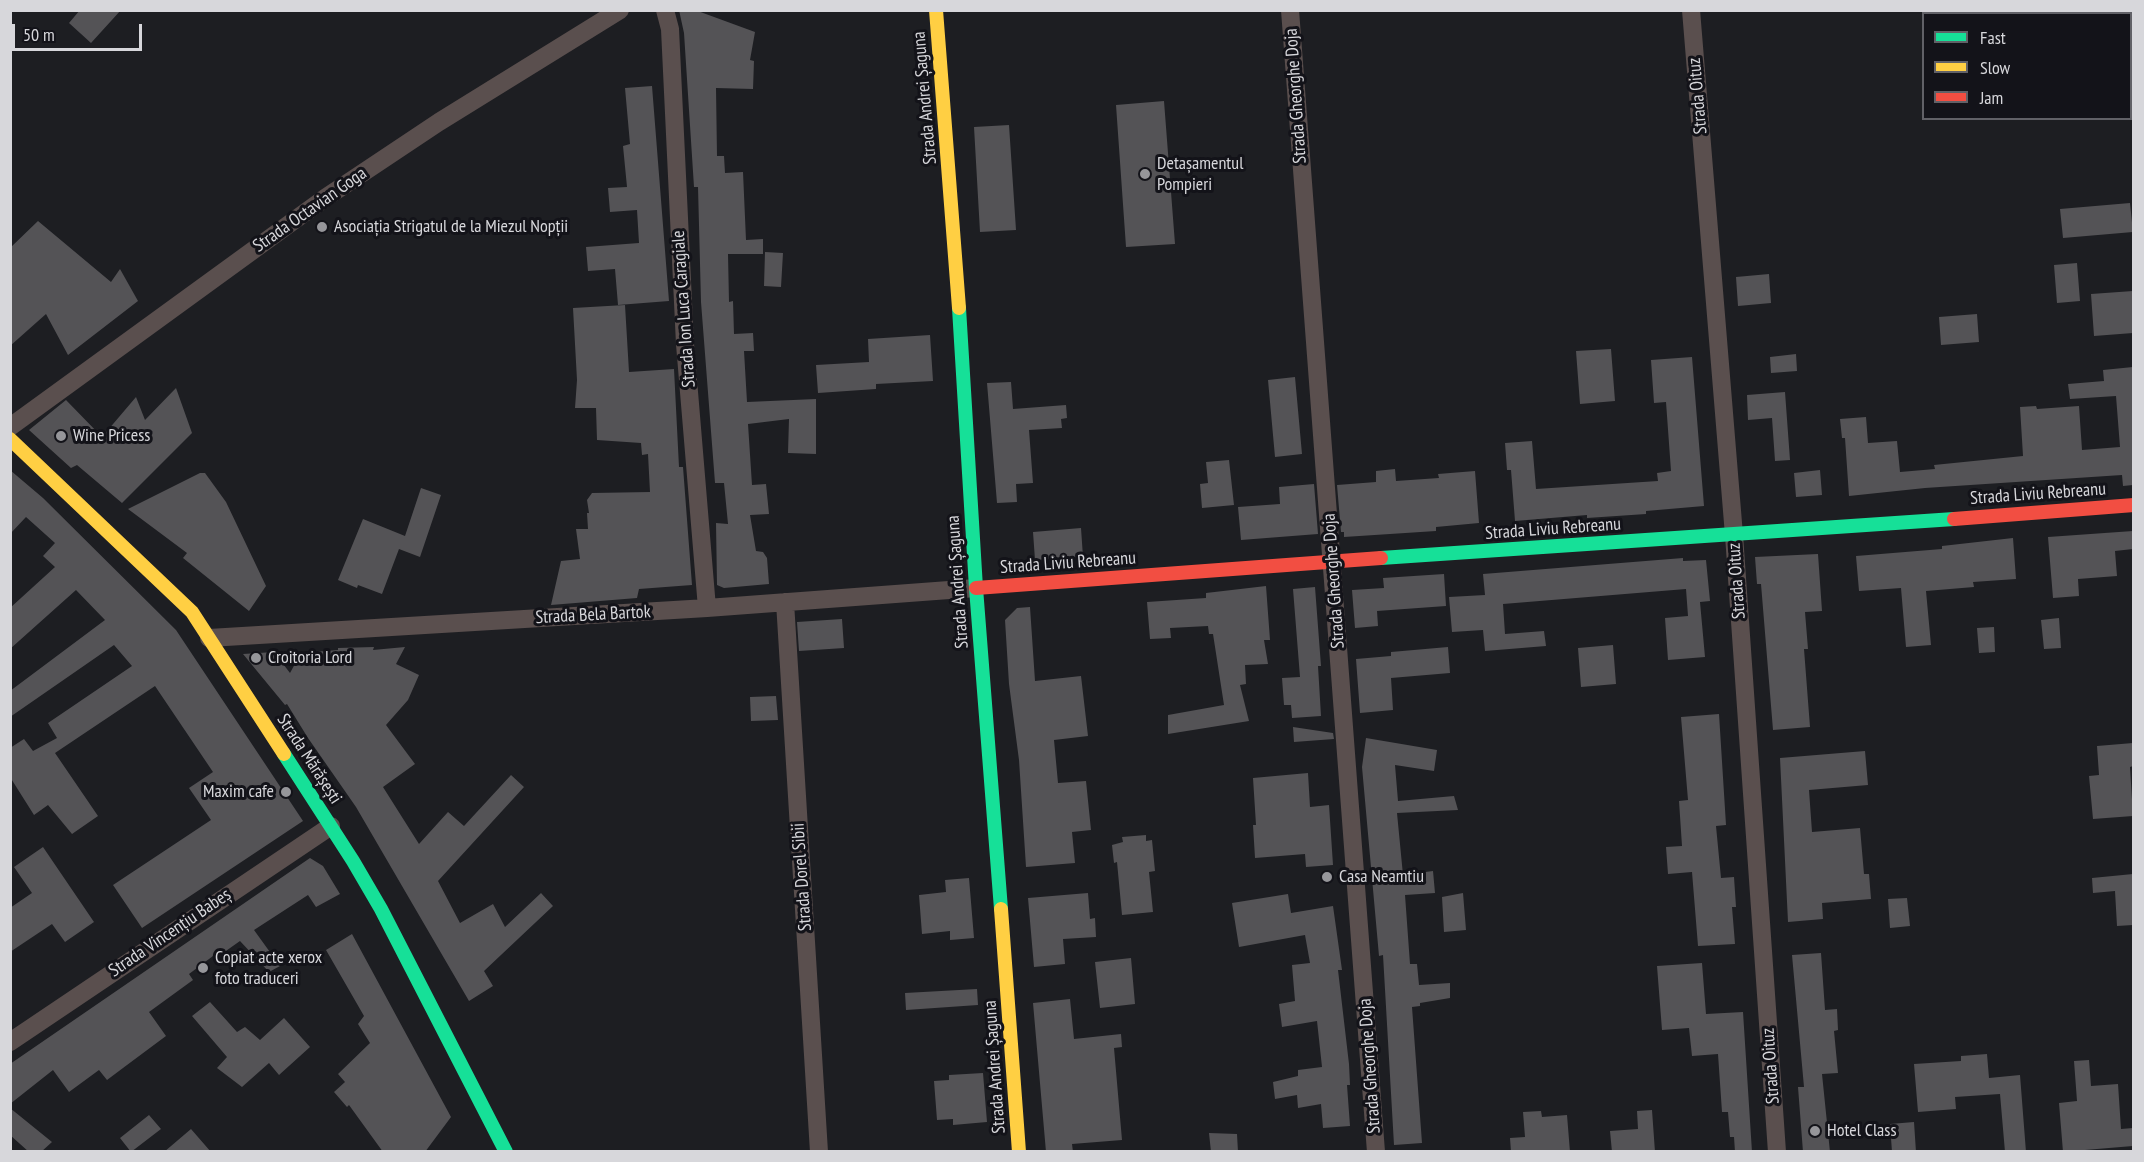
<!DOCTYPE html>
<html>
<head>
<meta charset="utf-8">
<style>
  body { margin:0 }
  #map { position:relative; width:2144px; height:1162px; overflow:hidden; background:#1d1e22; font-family:"PT Sans Narrow",sans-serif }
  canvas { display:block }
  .frame { position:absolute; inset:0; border:12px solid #d7d7db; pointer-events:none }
  .legend { position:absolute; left:1922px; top:12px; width:210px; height:108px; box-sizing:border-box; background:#131319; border:2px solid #616167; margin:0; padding:8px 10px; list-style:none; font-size:18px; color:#d7d7db }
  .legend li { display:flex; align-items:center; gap:12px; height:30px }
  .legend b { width:30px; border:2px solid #616167 }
  .scale { position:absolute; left:12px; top:24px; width:130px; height:27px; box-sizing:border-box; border:3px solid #d7d7db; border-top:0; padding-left:8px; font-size:18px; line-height:21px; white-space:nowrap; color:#d7d7db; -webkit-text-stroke:4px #131319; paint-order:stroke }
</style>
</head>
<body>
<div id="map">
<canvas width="2144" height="1162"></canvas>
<div class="frame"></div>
<ul class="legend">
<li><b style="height:8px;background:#16e098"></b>Fast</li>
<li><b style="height:8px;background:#ffcf43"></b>Slow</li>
<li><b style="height:8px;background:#f24e42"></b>Jam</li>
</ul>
<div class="scale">50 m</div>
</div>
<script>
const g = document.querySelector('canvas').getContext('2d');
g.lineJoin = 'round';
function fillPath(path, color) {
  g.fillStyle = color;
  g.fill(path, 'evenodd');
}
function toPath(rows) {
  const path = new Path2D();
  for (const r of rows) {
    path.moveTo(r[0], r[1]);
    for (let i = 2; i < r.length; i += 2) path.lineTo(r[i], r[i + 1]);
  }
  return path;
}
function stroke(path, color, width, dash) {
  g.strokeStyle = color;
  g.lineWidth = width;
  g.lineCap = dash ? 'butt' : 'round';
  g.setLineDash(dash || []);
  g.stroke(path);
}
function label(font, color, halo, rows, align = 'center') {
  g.font = font + ' "PT Sans Narrow",sans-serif';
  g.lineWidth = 6;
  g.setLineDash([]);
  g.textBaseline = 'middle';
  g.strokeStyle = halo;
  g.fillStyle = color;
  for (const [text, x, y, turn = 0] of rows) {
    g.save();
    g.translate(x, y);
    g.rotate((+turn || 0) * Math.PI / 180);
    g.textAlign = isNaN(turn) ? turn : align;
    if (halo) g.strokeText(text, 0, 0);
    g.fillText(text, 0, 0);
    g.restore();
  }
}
fillPath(toPath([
  [80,10,121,10,91,43,69,23],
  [679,10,695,10,755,32,750,60,754,61,753,89,716,88,717,156,724,156,725,173,743,172,746,240,763,239,763,254,728,254,729,302,733,301,734,334,753,333,754,351,744,351,747,402,816,399,816,454,788,453,789,419,748,424,752,485,766,484,769,514,750,515,756,551,763,552,767,558,769,584,724,588,717,585,716,523,728,524,724,483,715,483,701,302,698,187,694,187,684,33],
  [652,86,669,301,618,305,615,269,588,271,586,247,639,243,637,210,610,212,608,188,627,187,623,146,630,144,625,88],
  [1164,101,1175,244,1126,247,1116,105],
  [1009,125,1016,230,980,232,974,127],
  [2130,203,2133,232,2063,238,2060,209],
  [38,221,111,282,120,269,138,301,68,355,46,314,10,346,10,248],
  [765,252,783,253,781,287,764,286],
  [2077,263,2080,301,2057,303,2054,265],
  [1769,274,1771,303,1738,306,1736,277],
  [2133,291,2133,333,2094,336,2091,294],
  [625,305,629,372,674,369,679,467,683,467,692,585,639,589,637,598,551,605,561,561,580,559,576,529,588,529,587,513,589,513,587,500,592,493,650,492,648,454,642,455,641,443,597,440,596,408,575,408,577,380,573,308],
  [1977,314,1979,342,1941,345,1939,317],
  [930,335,933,381,876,384,876,389,818,393,816,365,869,362,868,339],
  [1611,349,1615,401,1580,404,1576,351],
  [1796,354,1797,371,1771,373,1770,357],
  [1692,357,1704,506,1646,511,1646,514,1587,518,1587,515,1515,521,1511,470,1507,470,1505,443,1532,441,1536,489,1658,481,1657,473,1671,471,1666,402,1654,403,1651,360],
  [2133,367,2133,485,2123,486,2122,475,1925,488,1849,496,1845,438,1842,438,1840,419,1866,417,1868,443,1897,441,1900,472,1935,469,1934,465,2023,456,2020,407,2036,406,2037,409,2079,406,2082,450,2120,447,2116,396,2070,399,2068,384,2104,381,2103,370],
  [1295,377,1302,454,1275,457,1268,380],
  [1011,382,1013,409,1066,405,1067,418,1061,419,1062,428,1029,430,1033,483,1016,484,1017,502,997,503,987,383],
  [176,388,192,433,122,503,77,465,71,468,29,430,66,400,102,437,136,397,145,420],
  [1785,392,1790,460,1775,461,1772,418,1748,420,1747,395],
  [1229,460,1234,505,1202,508,1200,484,1208,483,1206,462],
  [1395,469,1396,481,1439,478,1438,474,1475,471,1479,523,1436,527,1436,531,1344,537,1344,532,1341,532,1337,485,1376,482,1376,471],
  [10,470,43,498,176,630,303,821,142,928,113,885,211,820,189,788,213,772,155,686,55,753,98,816,72,834,48,805,34,815,10,777,10,748,24,739,33,751,57,738,48,723,132,666,114,645,10,717,10,691,105,620,76,590,10,649,10,608,55,567,43,556,55,543,26,517,10,534],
  [1820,470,1822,495,1796,497,1794,473],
  [200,473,205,473,226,502,266,586,249,611,183,558,187,553,128,509],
  [1314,484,1318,534,1241,540,1238,507,1280,504,1279,487],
  [421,488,441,495,420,557,399,549,382,594,358,585,357,588,338,580,363,519,405,536],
  [1081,528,1083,557,1035,560,1033,532],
  [2133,531,2133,549,2115,551,2117,576,2078,579,2079,596,2053,598,2048,537],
  [2013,538,2016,579,1973,582,1974,587,1926,591,1931,645,1906,647,1901,588,1859,591,1856,556,1942,549,1942,546],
  [1818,554,1822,611,1805,612,1808,649,1804,649,1810,727,1773,730,1761,584,1757,584,1755,557],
  [1683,558,1683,561,1706,560,1710,601,1700,602,1705,657,1668,660,1665,618,1688,616,1686,589,1503,604,1505,634,1544,631,1546,646,1485,651,1483,630,1452,632,1449,597,1485,595,1483,574],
  [1444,574,1446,606,1377,611,1378,626,1355,628,1352,590,1384,588,1383,578],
  [1266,586,1270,640,1264,640,1268,664,1245,665,1246,684,1240,685,1249,721,1168,734,1168,715,1224,705,1213,634,1209,634,1208,626,1170,628,1171,638,1150,639,1147,602,1206,598,1206,593],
  [1315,587,1321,666,1318,666,1321,716,1292,718,1291,705,1284,705,1282,678,1300,677,1293,589],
  [1030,607,1035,681,1081,676,1088,736,1054,740,1058,783,1086,781,1091,830,1072,832,1075,863,1026,867,1019,760,1009,684,1005,620,1017,608],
  [2059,618,2061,648,2044,649,2041,620],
  [842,619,844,648,799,651,797,622],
  [1994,627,1995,652,1979,653,1977,628],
  [1613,645,1616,684,1581,687,1578,648],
  [374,647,373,650,405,647,396,664,419,675,408,700,386,725,415,764,383,787,419,844,448,812,464,826,511,775,524,787,438,881,460,923,493,904,505,927,541,893,553,906,484,971,493,986,469,1001,356,807,308,738,287,704,285,705,243,654,274,652,290,673,301,653,338,650,338,648],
  [1448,647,1450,673,1391,678,1393,710,1360,713,1356,659,1391,656,1391,652],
  [776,696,778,720,751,721,750,697],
  [1719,714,1726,825,1716,826,1721,878,1734,877,1736,907,1732,907,1735,944,1698,946,1692,872,1668,874,1666,847,1682,846,1679,801,1688,800,1681,717],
  [1293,727,1333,733,1334,739,1294,742],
  [1366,738,1437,750,1434,771,1395,765,1398,801,1454,796,1458,810,1397,813,1403,875,1433,871,1435,893,1405,895,1410,964,1417,964,1419,985,1450,983,1450,998,1420,1003,1420,1006,1412,1007,1422,1143,1394,1145,1383,955,1379,956,1362,767],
  [2133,743,2133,766,2130,767,2133,816,2093,819,2089,776,2099,775,2097,746],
  [1865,751,1868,785,1809,790,1812,832,1860,828,1864,874,1869,874,1871,899,1822,903,1823,919,1788,922,1780,758],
  [1308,773,1310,807,1329,805,1333,865,1306,867,1305,854,1255,858,1253,825,1256,825,1253,778],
  [1146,835,1146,841,1152,840,1155,871,1149,872,1153,912,1122,915,1117,862,1114,863,1112,845,1123,842,1122,837],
  [43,847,94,922,65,942,52,924,10,952,10,908,32,893,14,867],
  [310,858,323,866,340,894,316,907,308,895,254,930,280,966,269,972,240,941,223,953,221,950,189,974,193,980,149,1012,166,1036,127,1065,107,1080,99,1070,69,1092,53,1070,10,1104,10,1064],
  [2133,874,2133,925,2117,926,2115,891,2093,893,2092,878],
  [969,878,974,938,950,940,950,931,922,934,919,895,946,892,945,880],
  [1088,893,1090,919,1095,918,1096,937,1063,939,1065,964,1034,967,1028,898],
  [1463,893,1466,930,1444,932,1442,897],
  [1288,894,1291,913,1333,906,1342,970,1338,970,1349,1064,1350,1085,1347,1085,1350,1126,1323,1128,1321,1104,1298,1108,1297,1095,1275,1099,1273,1082,1298,1076,1298,1070,1322,1067,1317,1021,1282,1027,1279,1004,1295,1001,1292,965,1310,963,1305,935,1239,947,1232,903],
  [1907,898,1910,926,1890,928,1888,899],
  [352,934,451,1117,425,1152,383,1152,349,1105,347,1107,334,1092,345,1082,338,1074,370,1043,358,1024,364,1016,326,950],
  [1821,953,1825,1010,1837,1009,1838,1030,1834,1031,1838,1073,1822,1074,1830,1152,1803,1152,1798,1087,1804,1087,1792,955],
  [1131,958,1135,1004,1100,1008,1095,962],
  [1702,963,1706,1014,1743,1012,1752,1152,1735,1152,1734,1137,1730,1137,1728,1112,1722,1112,1718,1054,1692,1056,1689,1028,1662,1030,1657,966],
  [977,989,978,1005,906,1010,905,993],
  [1070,999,1074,1039,1121,1034,1122,1047,1114,1048,1122,1140,1072,1144,1073,1152,1046,1152,1033,1003],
  [210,1002,237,1032,245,1027,260,1040,284,1018,310,1047,279,1075,269,1063,242,1087,217,1068,227,1057,192,1016],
  [1987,1054,1989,1078,2020,1075,2026,1152,2005,1152,2000,1094,1955,1097,1956,1109,1918,1112,1914,1064,1961,1061,1961,1056],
  [2089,1060,2091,1086,2118,1084,2121,1129,2133,1128,2133,1146,2085,1150,2085,1152,2063,1152,2059,1103,2077,1101,2074,1061],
  [983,1073,987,1122,953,1125,953,1119,937,1120,934,1081,949,1080,949,1075],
  [10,1108,52,1142,41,1152,29,1152,10,1135],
  [1652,1110,1655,1152,1612,1152,1610,1131,1638,1129,1637,1111],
  [1541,1111,1542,1117,1567,1115,1570,1152,1511,1152,1510,1138,1525,1137,1523,1112],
  [149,1115,161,1129,131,1152,120,1138],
  [1914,1122,1916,1152,1892,1152,1890,1124],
  [191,1129,211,1152,164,1152],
  [1209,1133,1237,1134,1238,1152,1211,1152]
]), '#545356');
stroke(toPath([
  [665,10,670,29,685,344,707,608],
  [1290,10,1376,1152],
  [1691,10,1734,535,1777,1152],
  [2133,10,2134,20],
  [10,427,325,198,439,122,620,10],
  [785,602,819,1152],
  [209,638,707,608,976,588],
  [10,1042,331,826]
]), '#5a4f4e', 18);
stroke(toPath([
  [959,308,976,588,1001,909],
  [1381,558,1954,519],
  [284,754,353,861,381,909,506,1152]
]), '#16e098', 14);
stroke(toPath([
  [936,10,959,308],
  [10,439,192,612,284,754],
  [1001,909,1019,1152]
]), '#ffcf43', 14);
stroke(toPath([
  [1954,519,2134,505],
  [976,588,1381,558]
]), '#f24e42', 14);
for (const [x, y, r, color] of [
  [1145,174,6,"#96969a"],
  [322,227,6,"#96969a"],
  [61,436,6,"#96969a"],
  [256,658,6,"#96969a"],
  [286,792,6,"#96969a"],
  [1327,877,6,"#96969a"],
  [203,968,6,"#96969a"],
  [1815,1131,6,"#96969a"]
]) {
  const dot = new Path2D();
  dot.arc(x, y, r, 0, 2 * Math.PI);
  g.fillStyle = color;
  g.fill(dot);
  stroke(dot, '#131319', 2);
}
label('18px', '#d7d7db', '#131319', [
  ["Strada Gheorghe Doja",1296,96,-94],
  ["Strada Oituz",1698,96,-95],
  ["Strada Andrei Șaguna",925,98,-95],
  ["Strada Octavian Goga",310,210,-35],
  ["Strada Ion Luca Caragiale",684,309,-94],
  ["Strada Liviu Rebreanu",2038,494,-4],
  ["Strada Liviu Rebreanu",1553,529,-4],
  ["Strada Liviu Rebreanu",1068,563,-4],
  ["Strada Gheorghe Doja",1334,581,-94],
  ["Strada Oituz",1737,581,-94],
  ["Strada Andrei Șaguna",958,582,-94],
  ["Strada Bela Bartok",593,615,-3],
  ["Strada Mărășești",309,759,57],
  ["Strada Dorel Sibii",802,877,-94],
  ["Strada Vincențiu Babeș",170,933,-34],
  ["Strada Gheorghe Doja",1370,1066,-94],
  ["Strada Oituz",1771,1066,-94],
  ["Strada Andrei Șaguna",995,1067,-94]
]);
label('18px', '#d7d7db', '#131319', [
  ["Detașamentul",1157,164],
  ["Pompieri",1157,185],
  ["Asociația Strigatul de la Miezul Nopții",334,227],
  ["Wine Pricess",73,436],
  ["Croitoria Lord",268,658],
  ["Maxim cafe",274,792,"right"],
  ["Casa Neamtiu",1339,877],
  ["Copiat acte xerox",215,958],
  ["foto traduceri",215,979],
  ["Hotel Class",1827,1131]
], 'left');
</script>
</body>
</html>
